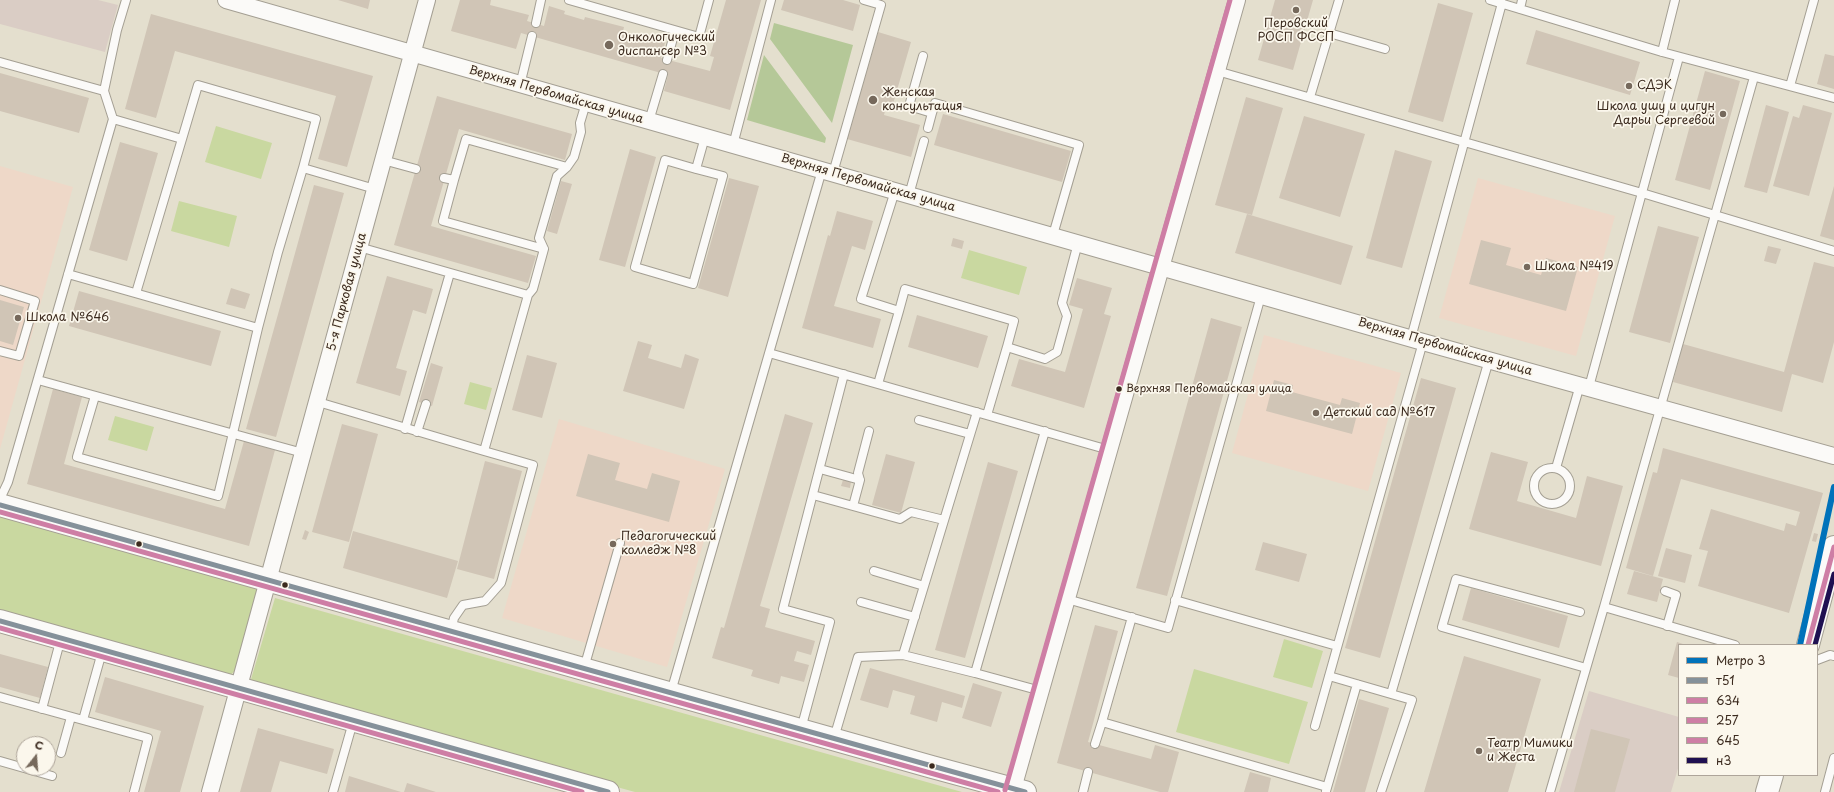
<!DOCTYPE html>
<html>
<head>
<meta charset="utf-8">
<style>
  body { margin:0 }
  #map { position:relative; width:1834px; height:792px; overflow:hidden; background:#e4dfce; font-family:"Playpen Sans",sans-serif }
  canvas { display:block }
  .legend { position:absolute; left:1678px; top:644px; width:140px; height:132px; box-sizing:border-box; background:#fbf7ec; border:1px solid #aea59a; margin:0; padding:5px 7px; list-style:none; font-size:12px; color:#3b2a1e }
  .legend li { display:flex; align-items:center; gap:8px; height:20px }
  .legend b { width:20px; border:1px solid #aea59a }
  .north { position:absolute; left:16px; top:736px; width:40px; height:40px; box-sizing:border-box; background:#fbf7ec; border:1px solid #aea59a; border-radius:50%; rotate:17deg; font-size:11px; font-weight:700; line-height:16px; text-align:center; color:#3b2a1e }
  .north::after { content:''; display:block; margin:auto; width:14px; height:18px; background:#76695c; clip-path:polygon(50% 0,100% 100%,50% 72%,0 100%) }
</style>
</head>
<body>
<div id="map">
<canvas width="1834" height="792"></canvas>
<ul class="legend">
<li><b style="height:5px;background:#0072ba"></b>Метро 3</li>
<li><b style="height:5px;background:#85919a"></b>т51</li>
<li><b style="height:5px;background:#ce7ea5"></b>634</li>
<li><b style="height:5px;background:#ce7ea5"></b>257</li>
<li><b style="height:5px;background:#ce7ea5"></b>645</li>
<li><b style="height:5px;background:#1f1051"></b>н3</li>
</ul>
<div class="north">С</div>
</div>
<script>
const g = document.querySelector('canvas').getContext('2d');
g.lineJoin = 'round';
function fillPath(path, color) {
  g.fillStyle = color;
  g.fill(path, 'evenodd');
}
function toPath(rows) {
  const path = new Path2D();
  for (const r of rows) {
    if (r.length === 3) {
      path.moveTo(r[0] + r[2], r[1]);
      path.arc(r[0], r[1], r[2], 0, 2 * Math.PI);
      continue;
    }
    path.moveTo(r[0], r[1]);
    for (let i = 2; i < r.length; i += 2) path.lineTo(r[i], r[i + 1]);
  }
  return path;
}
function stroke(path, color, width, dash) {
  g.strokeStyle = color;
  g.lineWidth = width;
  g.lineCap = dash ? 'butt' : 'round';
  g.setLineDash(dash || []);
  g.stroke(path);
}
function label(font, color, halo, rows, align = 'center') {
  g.font = font + ' "Playpen Sans",sans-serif';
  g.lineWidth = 3.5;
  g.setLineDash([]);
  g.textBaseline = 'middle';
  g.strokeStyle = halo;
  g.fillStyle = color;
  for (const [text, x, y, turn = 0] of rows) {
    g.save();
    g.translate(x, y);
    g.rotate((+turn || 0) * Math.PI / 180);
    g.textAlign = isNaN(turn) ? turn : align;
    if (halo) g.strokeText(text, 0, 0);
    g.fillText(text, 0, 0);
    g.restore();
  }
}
fillPath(toPath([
  [0,166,73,187,0,449],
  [1478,178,1615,216,1576,356,1439,318],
  [1264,335,1401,373,1368,491,1232,453],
  [559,419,725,469,667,667,502,618]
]), '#eed8c8');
fillPath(toPath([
  [0,0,98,0,118,5,105,52,0,24],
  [1589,691,1679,717,1679,765,1671,792,1559,792]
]), '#dacdc5');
fillPath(toPath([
  [216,126,272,143,261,179,205,162],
  [179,201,237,216,229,247,171,231],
  [969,250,1027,267,1019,295,961,278],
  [470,382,492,388,486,410,464,404],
  [115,416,154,427,147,451,108,440],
  [0,513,255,586,258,594,235,671,228,677,0,612],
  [275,598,962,792,635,792,249,686],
  [1284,639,1323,651,1312,688,1273,677],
  [1194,669,1308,702,1289,764,1176,732]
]), '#c9d8a0');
fillPath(toPath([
  [774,23,853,45,832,123,770,39],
  [764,55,826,138,825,143,747,120]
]), '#b5c898');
fillPath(toPath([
  [338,0,370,0,368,9],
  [460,0,491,0,490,5,529,15,527,21,544,26,549,6,565,11,564,14,584,20,585,17,624,27,623,31,645,37,646,34,666,39,661,58,710,71,714,57,710,56,726,0,761,0,730,110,664,91,668,75,521,33,516,49,451,31],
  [784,0,843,0,860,5,853,31,781,10],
  [1275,0,1313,0,1293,70,1258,60],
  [1438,3,1473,13,1443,122,1408,112],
  [151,14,373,76,347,167,318,159,336,96,175,51,156,118,125,109],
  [1536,30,1640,62,1630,95,1526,64],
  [878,32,911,42,893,104,887,102,884,115,920,125,911,157,847,139],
  [1825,54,1834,56,1834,89,1817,84],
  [1705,71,1740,81,1710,190,1675,180],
  [0,73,89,98,79,133,0,111],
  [437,96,572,134,565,160,459,129,431,226,536,256,528,283,394,245],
  [1246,97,1283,108,1252,215,1215,205],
  [1766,105,1789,112,1767,193,1744,187],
  [1803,105,1832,113,1809,196,1773,186,1793,116,1799,118],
  [943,114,1071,151,1062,182,934,145],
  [1304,116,1365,134,1340,217,1279,198],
  [120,142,158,153,127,261,89,250],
  [630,149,656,157,625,267,599,260],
  [1395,150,1432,161,1402,268,1366,258],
  [729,178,759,186,728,297,698,288],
  [561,181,572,184,557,234,547,231],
  [314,185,344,193,276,437,246,429],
  [1834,186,1834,240,1820,236],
  [837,211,873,221,865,250,852,246,834,306,881,319,873,348,802,328,828,235,830,236],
  [1247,214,1353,246,1341,285,1235,253],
  [1658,226,1699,237,1670,343,1629,332],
  [953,238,964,241,962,249,951,246],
  [1481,240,1511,248,1506,265,1541,275,1546,258,1578,267,1566,311,1469,284],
  [1768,246,1781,249,1776,264,1764,261],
  [1814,262,1834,267,1834,342,1823,383,1792,374,1782,412,1673,382,1683,344,1784,372],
  [387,276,433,289,426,314,413,310,396,368,407,371,400,396,356,383],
  [1077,278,1112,288,1104,314,1111,316,1084,408,1011,386,1019,359,1065,372,1083,309,1069,305],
  [231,288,250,294,245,309,226,304],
  [79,291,221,331,211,366,69,326],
  [0,300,24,307,13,345,0,341],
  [917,315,988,336,978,368,908,347],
  [1211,318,1242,327,1167,596,1136,588],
  [638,341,652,345,648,358,681,368,685,354,699,359,684,409,623,391],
  [527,355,557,363,542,418,512,410],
  [431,363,443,367,432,406,419,402],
  [1421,378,1456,388,1380,658,1345,648],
  [1274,380,1293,385,1292,392,1340,405,1342,398,1360,403,1352,434,1266,411],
  [53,389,82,397,64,464,225,509,244,441,275,450,249,546,27,484],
  [785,414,813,423,760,606,770,609,765,627,815,641,811,655,797,651,794,661,809,665,804,682,781,676,779,684,751,676,753,670,712,658,721,627,724,628],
  [342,424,378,434,349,542,312,532],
  [1663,448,1823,493,1789,613,1698,586,1708,551,1699,549,1711,509,1784,531,1786,523,1796,526,1800,512,1681,479,1653,576,1626,568,1653,472,1657,473],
  [1491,452,1528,462,1517,501,1576,518,1587,476,1623,486,1601,566,1469,529],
  [588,454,620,463,615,480,647,489,652,473,680,481,669,522,576,496],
  [886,454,915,462,901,513,872,505],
  [485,461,522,471,494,579,457,569],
  [988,462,1018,471,965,658,935,650],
  [843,480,851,482,850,488,841,486],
  [305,530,309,532,306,540,302,539],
  [353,531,458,561,447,598,343,568],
  [1814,533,1818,534,1816,542,1812,541],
  [1263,542,1307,554,1299,582,1255,570],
  [1666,548,1692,555,1685,583,1658,576],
  [1634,571,1663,579,1657,602,1627,594],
  [1471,588,1568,616,1559,648,1462,620],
  [1095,625,1118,631,1088,742,1151,759,1155,745,1179,752,1168,792,1160,792,1057,763],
  [1677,642,1686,645,1679,645,1679,678,1668,675],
  [0,654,48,667,40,698,0,687],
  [1464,656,1541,679,1508,792,1424,792],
  [870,668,965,696,962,708,942,702,937,722,910,714,915,696,893,690,888,708,860,700],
  [105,677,204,706,180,792,144,792,161,731,95,712],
  [973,683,1002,692,991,727,962,718],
  [1359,699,1389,708,1365,792,1333,792],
  [258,728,334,749,327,774,280,761,271,792,240,792],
  [1591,729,1630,739,1615,792,1574,792],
  [1250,772,1271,778,1268,792,1244,792],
  [349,776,401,792,345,792],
  [407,783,436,792,404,792]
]), '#d0c5b6');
const lane = toPath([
  [126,0,117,30,104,91,113,119,182,139,198,85,316,119,303,168,375,189],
  [569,0,699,37,709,0],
  [1490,0,1662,52,1834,98],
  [1520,9,1522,0],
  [536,23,541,0],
  [1329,33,1385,49],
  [1662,52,1675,0],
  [923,56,909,106,932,113,928,128],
  [667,60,675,31],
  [0,62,104,91],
  [1217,71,1642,193,1834,251],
  [520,85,532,36],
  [1790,86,1814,0],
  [1310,97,1339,0],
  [932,113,935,103,1079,145,1053,235],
  [649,121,663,74],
  [733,145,771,0],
  [383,160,416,169],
  [696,169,665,160,635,267,693,284,723,176,696,169,705,137],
  [833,173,881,5,864,0],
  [444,178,454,180,443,221,544,249],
  [454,180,466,139,567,167],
  [895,191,861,299,899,311,905,289,1014,321,1007,347,1045,359,1057,352,1067,316,1062,303,1078,243],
  [909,195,924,141],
  [359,247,528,295],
  [68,274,258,328,218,496,77,457,95,396],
  [0,290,35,301,19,356,0,351],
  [136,293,182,139],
  [258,328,278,252,303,168],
  [1411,338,1502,3],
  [769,353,1109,450],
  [38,380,303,453],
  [878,384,899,311],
  [1589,387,1679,57],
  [318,402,484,451,528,295,533,289,544,249,539,238,557,176,567,167,574,157,581,132,580,123,586,103],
  [987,415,1007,347],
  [919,420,970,434],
  [405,429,450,273],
  [417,432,426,404],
  [1556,468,1580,385],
  [1552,486,18],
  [820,469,860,480],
  [813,495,900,519,911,512,944,520],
  [0,499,8,482,113,119],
  [853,506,860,480,858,473,869,431],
  [874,571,924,586],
  [1665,591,1676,595,1667,626],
  [1067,599,1168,628,1261,296],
  [1175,600,1337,646],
  [861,602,915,617],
  [1604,607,1754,77],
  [1580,612,1456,579,1442,627,1586,668],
  [1132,617,1102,722,1327,787],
  [451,631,454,618,463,605,485,601,501,583,533,465,484,451],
  [1817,660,1830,655,1834,656],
  [584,668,620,543],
  [975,673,903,655,977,412],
  [1329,676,1391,694],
  [1041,691,975,673,1045,431],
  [671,692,822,170],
  [0,697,83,720,102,652],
  [42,709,61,638],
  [83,720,148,738,134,792],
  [1315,726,1423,342],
  [801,729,830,622,783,609,844,374],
  [834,738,858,657,903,655],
  [1095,744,1102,722],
  [61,753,71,717],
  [0,761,52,776],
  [1326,791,1357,684],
  [333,792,353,722],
  [1083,792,1088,772],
  [1381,792,1412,700,1391,694,1489,360],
  [1550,792,1604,607,1735,645],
  [1825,792,1834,758]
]);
const street = toPath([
  [226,0,1423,342,1834,456],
  [210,792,427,0],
  [1012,792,1237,0]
]);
const secondary = toPath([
  [0,505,932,767,1025,792],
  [0,621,608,792],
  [1808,645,1834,547],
  [1767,792,1772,775]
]);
stroke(lane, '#a49f93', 10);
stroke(street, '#a49f93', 18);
stroke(secondary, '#a49f93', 24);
stroke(lane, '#fbfaf8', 8);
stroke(street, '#fbfaf8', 16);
stroke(secondary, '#fbfaf8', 22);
stroke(toPath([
  [0,505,1025,792],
  [0,621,608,792]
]), '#85919a', 5);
stroke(toPath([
  [0,512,998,792],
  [0,628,582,792]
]), '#ce7ea5', 5);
stroke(toPath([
  [1005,790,1230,0]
]), '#ce7ea5', 5);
stroke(toPath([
  [1808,645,1834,547]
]), '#ce7ea5', 5);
stroke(toPath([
  [1815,645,1834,574]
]), '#1f1051', 5);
stroke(toPath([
  [1800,645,1834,487]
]), '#0072ba', 6);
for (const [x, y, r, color] of [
  [1296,10,4,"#76695c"],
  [609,45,5,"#76695c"],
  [1629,86,4,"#76695c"],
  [873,100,5,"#76695c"],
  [1723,114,4,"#76695c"],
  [1527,267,4,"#76695c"],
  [18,318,4,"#76695c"],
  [1119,389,3.5,"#3b2a1e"],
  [1316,413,4,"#76695c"],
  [139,544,3.5,"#3b2a1e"],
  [613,544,4,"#76695c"],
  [285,585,3.5,"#3b2a1e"],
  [1479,751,4,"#76695c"],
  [932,766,3.5,"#3b2a1e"]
]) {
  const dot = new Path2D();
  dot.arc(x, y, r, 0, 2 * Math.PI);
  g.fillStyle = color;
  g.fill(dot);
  stroke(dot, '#fbf7ec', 1.5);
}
label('11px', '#3b2a1e', '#fbf7ec', [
  ["Верхняя Первомайская улица",1126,389]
], 'left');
label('12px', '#3b2a1e', '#fbf7ec', [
  ["Перовский",1296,24,"center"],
  ["РОСП ФССП",1296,38,"center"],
  ["Онкологический",618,38],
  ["диспансер №3",618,52],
  ["СДЭК",1637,86],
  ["Женская",882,93],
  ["консультация",882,107],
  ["Школа ушу и цигун",1715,107,"right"],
  ["Дарьи Сергеевой",1715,121,"right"],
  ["Школа №419",1535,267],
  ["Школа №646",26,318],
  ["Детский сад №617",1324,413],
  ["Педагогический",621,537],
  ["колледж №8",621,551],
  ["Театр Мимики",1487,744],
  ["и Жеста",1487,758]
], 'left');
label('12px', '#3b2a1e', '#fbf7ec', [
  ["Верхняя Первомайская улица",556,95,16],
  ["Верхняя Первомайская улица",868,183,16],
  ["5-я Парковая улица",347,292,-75],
  ["Верхняя Первомайская улица",1445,347,16]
]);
</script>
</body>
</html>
